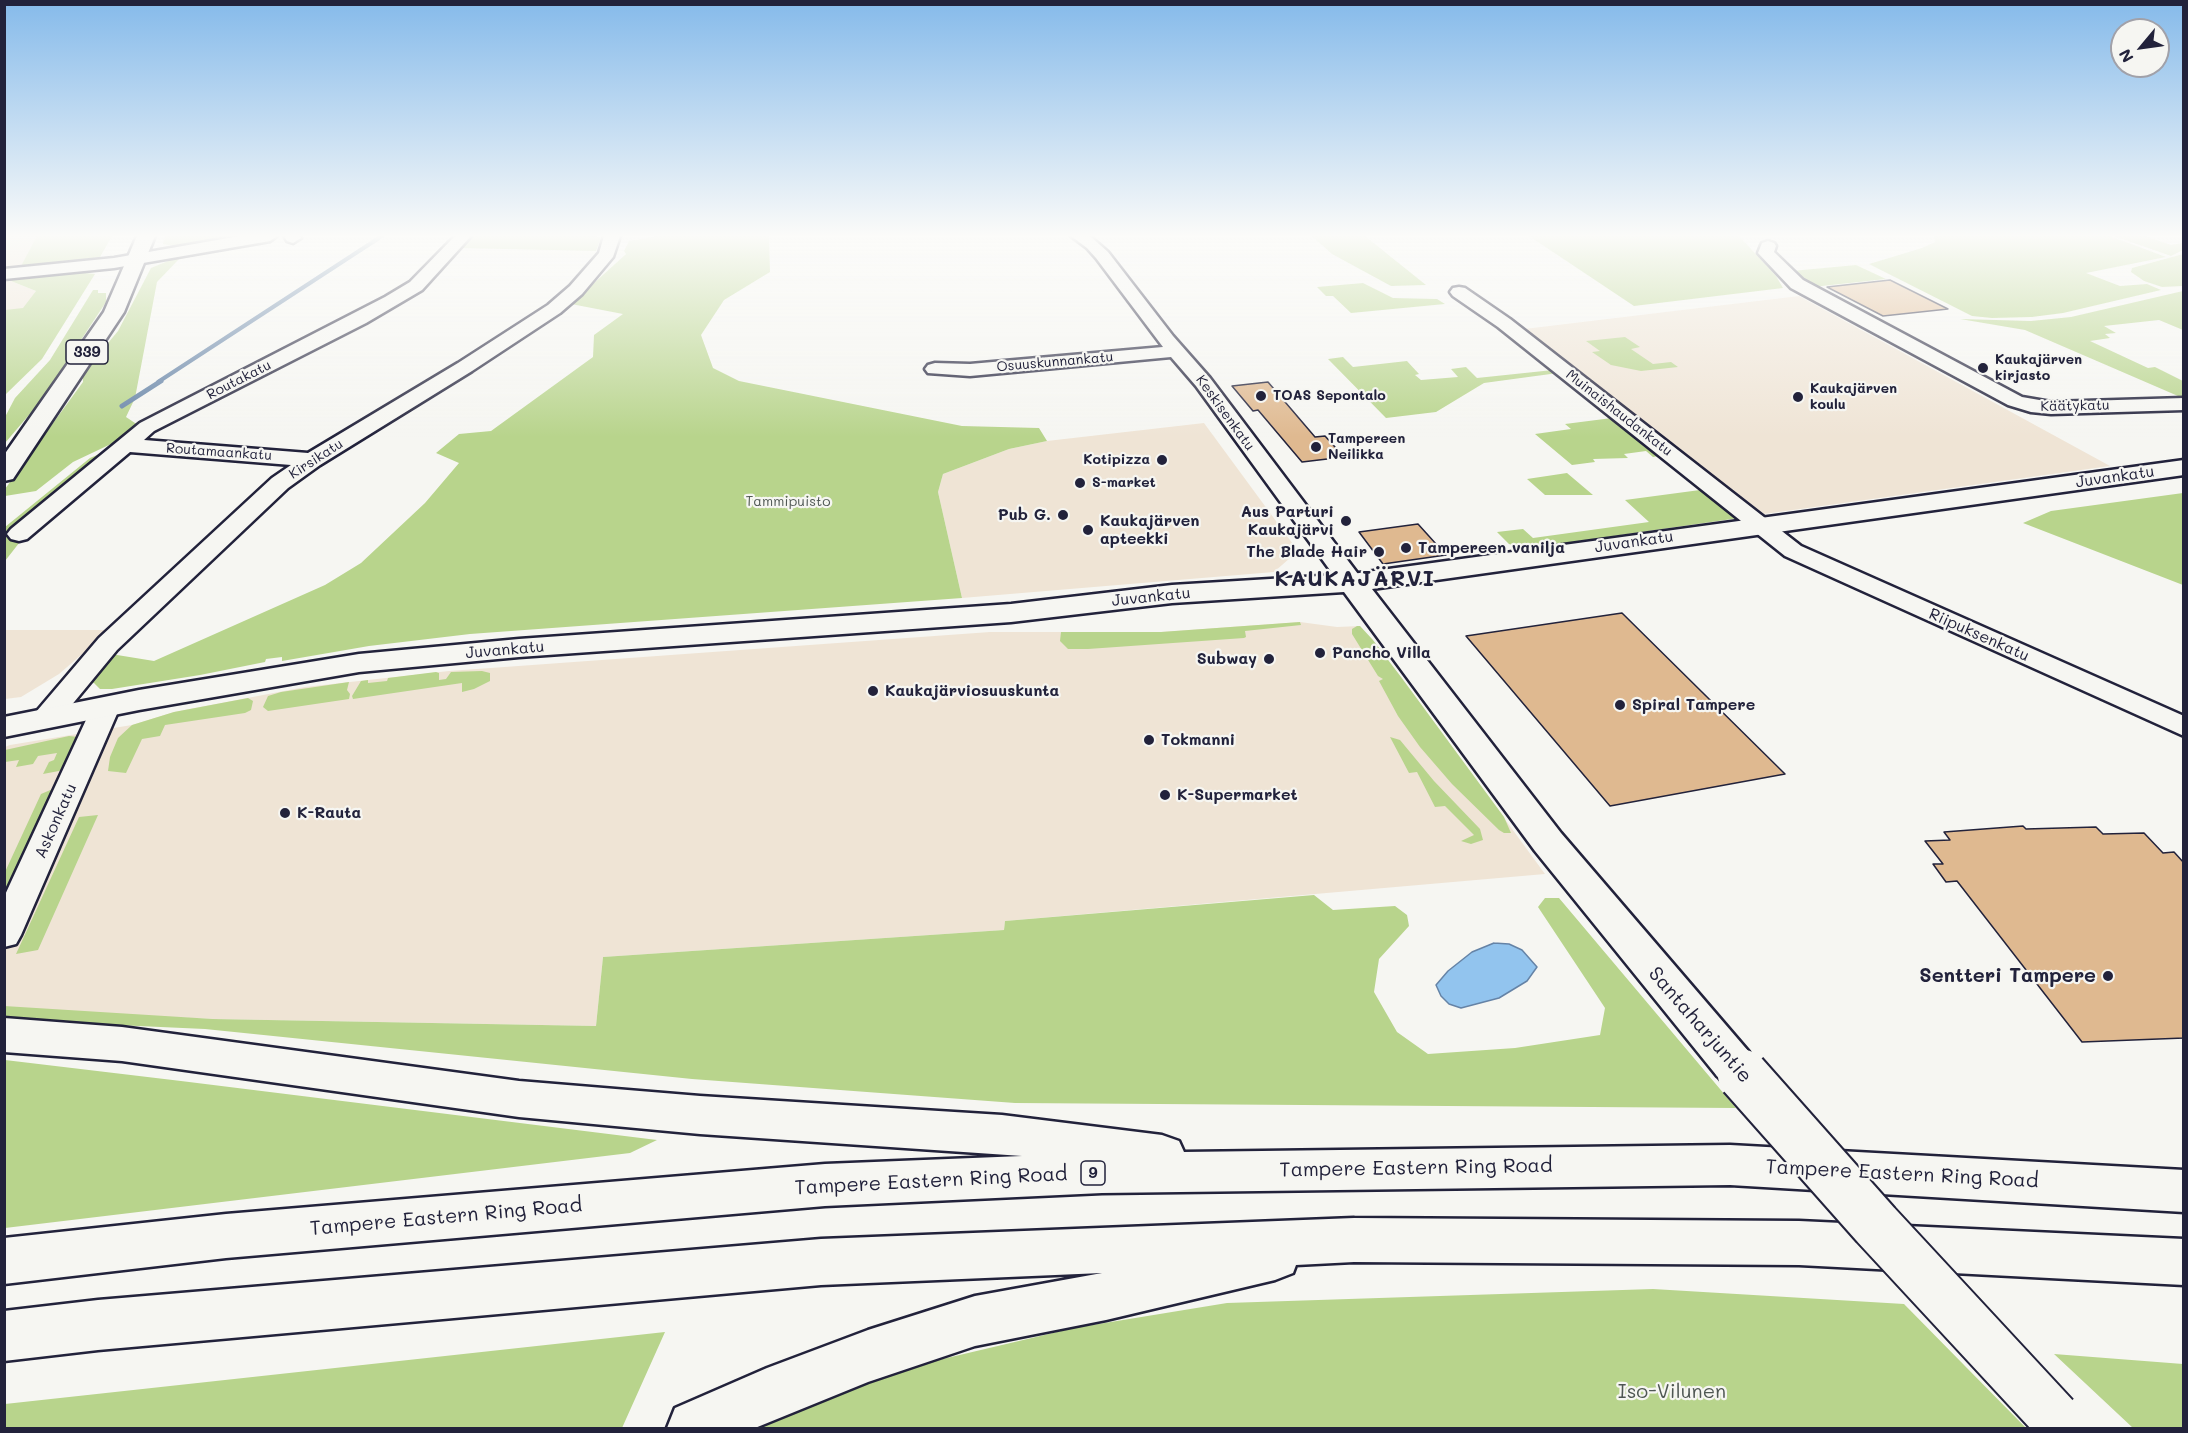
<!DOCTYPE html>
<html>
<head>
<meta charset="utf-8">
<style>
  body { margin:0 }
  #map { position:relative; width:2188px; height:1433px; overflow:hidden; background:#f6f6f2; font-family:Mali,sans-serif }
  canvas { display:block }
  .frame { position:absolute; inset:0; border:6px solid #22223b; pointer-events:none }
  .north { position:absolute; left:2110px; top:18px; width:60px; height:60px; box-sizing:border-box; background:#f6f6f2; border:2px solid #a1a1a9; border-radius:50%; rotate:241deg; font-size:16px; font-weight:700; line-height:24px; text-align:center; color:#22223b }
  .north::after { content:''; display:block; margin:auto; width:21px; height:27px; background:#22223b; clip-path:polygon(50% 0,100% 100%,50% 72%,0 100%) }
</style>
</head>
<body>
<div id="map">
<canvas width="2188" height="1433"></canvas>
<div class="frame"></div>
<div class="north">N</div>
</div>
<script>
const g = document.querySelector('canvas').getContext('2d');
g.lineJoin = 'round';
function fillPath(path, color) {
  g.fillStyle = color;
  g.fill(path, 'evenodd');
}
function toPath(rows) {
  const path = new Path2D();
  for (const r of rows) {
    path.moveTo(r[0], r[1]);
    for (let i = 2; i < r.length; i += 2) path.lineTo(r[i], r[i + 1]);
  }
  return path;
}
function stroke(path, color, width, dash) {
  g.strokeStyle = color;
  g.lineWidth = width;
  g.lineCap = dash ? 'butt' : 'round';
  g.setLineDash(dash || []);
  g.stroke(path);
}
function label(font, color, halo, rows, align = 'center') {
  g.font = font + ' Mali,sans-serif';
  g.lineWidth = 4.5;
  g.setLineDash([]);
  g.textBaseline = 'middle';
  g.strokeStyle = halo;
  g.fillStyle = color;
  for (const [text, x, y, turn = 0] of rows) {
    g.save();
    g.translate(x, y);
    g.rotate((+turn || 0) * Math.PI / 180);
    g.textAlign = isNaN(turn) ? turn : align;
    if (halo) g.strokeText(text, 0, 0);
    g.fillText(text, 0, 0);
    g.restore();
  }
}
fillPath(toPath([
  [4,236,47,236,11,281,36,291,4,344],
  [1799,296,2110,466,1764,514,1524,329],
  [1204,423,1298,551,1274,572,962,598,938,492,943,474,1009,449,1047,441],
  [1300,622,1337,627,1360,626,1401,677,1545,874,1005,921,1004,930,603,957,596,1026,213,1019,5,1010,5,747,10,745,132,725,174,712,305,687,449,671,990,632,1161,632],
  [4,630,110,630,59,674,21,697,5,699]
]), '#efe4d5');
fillPath(toPath([
  [37,236,112,236,100,257,20,268],
  [165,236,234,236,182,247,163,244],
  [466,236,589,236,600,237,600,240,596,251,458,248],
  [659,236,769,236,770,272,724,300,701,335,713,368,739,381,962,426,1039,428,1047,441,1009,449,943,474,938,492,962,598,470,634,369,646,282,661,282,657,266,659,265,662,200,675,112,689,100,689,94,683,87,684,111,654,154,661,325,585,361,563,425,503,459,463,436,453,459,434,491,431,593,357,594,335,623,314,571,304,626,254,624,251,629,241],
  [1312,236,1365,236,1426,285,1391,286,1332,254],
  [1529,236,1739,236,1776,276,1783,288,1634,306],
  [1934,236,2110,236,2166,257,2086,273,2120,286,2147,284,2161,290,2063,313,2032,317,1992,318,1972,316,1869,264,1922,248,1935,242],
  [2114,236,2145,236,2171,245,2183,243,2183,250,2171,256],
  [230,246,180,258,157,282,135,398,126,417,138,425,132,434,73,462,36,491,5,496,5,489,83,382,83,373,118,331,151,268,180,256],
  [2183,254,2183,286,2162,287,2144,281,2131,272,2132,268],
  [1856,265,1886,279,1813,287,1792,271],
  [76,272,95,274,42,359,5,395,5,310,23,308,36,291,11,281,13,278],
  [1363,283,1393,298,1437,299,1445,304,1351,313,1333,296,1326,296,1317,287],
  [93,290,98,290,98,293,106,293,106,302,40,402,5,443,5,417,15,398,50,360],
  [2183,291,2183,330,2159,320,2104,326,2116,333,2105,334,2110,338,2090,341,2148,368,2155,367,2183,381,2183,396,2178,396,2025,330,1960,319,2031,321,2071,317],
  [1625,337,1640,347,1631,349,1653,364,1671,362,1678,367,1641,371,1611,365,1592,352,1600,351,1586,341],
  [1343,357,1353,367,1407,361,1419,374,1415,375,1421,380,1458,377,1451,369,1466,367,1477,378,1553,370,1558,373,1484,383,1436,412,1386,418,1328,359],
  [1612,418,1616,418,1663,455,1653,457,1646,451,1624,454,1628,458,1593,459,1595,462,1572,465,1535,434,1571,429,1565,424],
  [104,452,111,452,23,538,5,561,5,527,90,458],
  [1567,473,1593,495,1545,495,1527,479],
  [1700,490,1707,490,1739,518,1523,549,1509,544,1497,532,1523,529,1533,538,1649,522,1625,500],
  [2183,493,2183,585,2023,523,2051,511],
  [1300,622,1301,625,1245,631,1246,637,1244,638,1088,649,1068,649,1060,641,1061,632,1161,632],
  [1357,626,1360,626,1373,640,1401,677,1504,817,1511,833,1504,833,1499,830,1452,784,1420,747,1398,716,1379,681,1383,679,1378,676,1352,634,1352,629],
  [482,671,490,673,490,681,474,689,462,692,462,683,353,699,352,696,361,681,368,680,368,683,387,681,388,678,436,672,439,673,439,680,446,679,451,672],
  [349,682,347,690,350,694,349,699,268,711,263,707,268,696,281,692],
  [248,698,253,701,251,710,245,713,165,725,160,736,142,739,126,773,108,771,110,757,118,738,132,725,174,712],
  [69,736,78,737,64,770,43,774,49,762,54,760,57,753,38,756,33,764,16,767,19,760,5,762,5,750],
  [1390,737,1400,740,1434,781,1480,829,1483,840,1471,844,1461,841,1474,835,1445,806,1435,807,1417,772,1409,773],
  [55,788,5,902,5,872,41,794],
  [98,815,38,950,16,954,79,817],
  [1314,895,1333,910,1395,906,1407,915,1409,926,1379,959,1374,992,1397,1032,1428,1054,1515,1048,1600,1035,1605,1008,1538,907,1545,898,1559,898,1736,1108,1015,1103,692,1079,205,1029,5,1020,4,1006,213,1019,596,1026,603,957,1004,930,1005,921],
  [5,1060,181,1081,657,1140,630,1153,5,1228],
  [1653,1289,1904,1304,2026,1428,757,1428,896,1370,1074,1328,1227,1303],
  [665,1332,622,1428,5,1428,5,1404],
  [2054,1354,2183,1364,2183,1428,2133,1428]
]), '#b8d48c');
const water = toPath([
  [1494,943,1509,944,1522,950,1537,967,1527,981,1499,998,1461,1008,1449,1004,1441,996,1436,985,1448,971,1472,952,1494,943]
]);
fillPath(water, '#92c4ee');
stroke(water, '#6583a6', 1.5);
stroke(toPath([
  [158,382,382,236]
]), '#6583a6', 4);
stroke(toPath([
  [122,406,161,381]
]), '#6583a6', 5);
const building = toPath([
  [1890,280,1948,309,1883,316,1827,287,1890,280],
  [1268,382,1315,437,1325,436,1344,457,1302,462,1258,410,1253,411,1232,386,1268,382],
  [1418,524,1446,555,1383,564,1359,532,1418,524],
  [1622,613,1785,774,1610,806,1466,636,1622,613],
  [2023,826,2026,829,2096,827,2103,834,2144,833,2163,853,2174,852,2184,863,2184,1038,2082,1042,1957,881,1946,882,1933,864,1943,864,1925,841,1950,840,1944,832,2023,826]
]);
fillPath(building, '#dfb990');
stroke(building, '#22223b', 1.5);
const minor = toPath([
  [240,236,277,236,270,241,114,268,4,279,4,269,114,258,240,236],
  [284,236,300,236,301,238,293,243,287,241,284,236],
  [455,236,471,236,422,290,366,323,154,431,144,440,308,453,458,363,548,305,570,286,599,253,604,236,620,236,613,257,582,294,560,313,472,371,320,465,288,488,117,650,56,724,46,727,36,724,32,718,36,712,99,638,272,478,291,465,130,452,27,539,19,541,11,539,7,534,11,529,140,423,385,297,410,282,455,236],
  [1071,236,1090,236,1108,252,1173,336,1210,378,1361,578,1364,583,1361,588,1352,590,1343,588,1196,386,1171,357,970,376,928,373,925,369,928,365,935,363,970,364,1163,347,1096,258,1087,248,1071,236],
  [1768,241,1774,243,1776,246,1774,252,1803,280,2022,397,2051,402,2184,398,2184,410,2051,414,2031,412,2008,405,1791,288,1758,253,1762,243,1768,241],
  [1459,287,1465,288,1510,319,1801,546,2184,716,2184,736,1785,556,1498,327,1453,296,1450,292,1453,288,1459,287],
  [106,699,116,701,120,707,21,935,16,944,4,947,4,897,92,707,96,701,106,699]
]);
const major = toPath([
  [137,236,155,236,124,312,13,479,4,481,4,455,104,312,137,236],
  [2184,460,2184,475,1372,589,1561,833,1749,1052,1755,1064,1749,1076,1733,1082,1717,1076,1535,851,1344,592,1172,603,1011,622,519,657,359,672,139,710,4,737,4,717,139,690,359,654,519,639,1011,604,1172,585,1352,574,2184,460]
]);
const highway = toPath([
  [4,1018,122,1027,519,1081,700,1096,1002,1115,1162,1135,1179,1141,1184,1152,1730,1145,2184,1170,2184,1212,1730,1185,1102,1193,825,1206,226,1258,4,1284,4,1238,226,1214,825,1164,1022,1156,700,1134,519,1117,122,1061,4,1052,4,1018],
  [1354,1218,1799,1221,2184,1239,2184,1285,1799,1265,1354,1262,1296,1265,1293,1273,1275,1280,1106,1320,975,1346,868,1382,755,1428,667,1428,675,1408,767,1368,868,1330,975,1296,1102,1273,821,1285,98,1350,4,1361,4,1311,98,1300,821,1239,1354,1218]
]);
stroke(minor, '#22223b', 5);
stroke(major, '#22223b', 5);
stroke(highway, '#22223b', 5);
fillPath(minor, '#f6f6f2');
fillPath(major, '#f6f6f2');
fillPath(highway, '#f6f6f2');
const majorBridgeFar1 = toPath([
  [1733,1064,1744,1077]
]);
const majorBridge = toPath([
  [1743,1075,1876,1225,2054,1417]
]);
stroke(majorBridgeFar1, '#22223b', 44, []);
stroke(majorBridge, '#22223b', 54, []);
stroke(majorBridgeFar1, '#f6f6f2', 40);
stroke(majorBridge, '#f6f6f2', 50);
const sky = g.createLinearGradient(0, 0, 0, 437);
sky.addColorStop(0, '#85baea');
sky.addColorStop(0.54, '#fbfbf9');
sky.addColorStop(1, '#fbfbf900');
g.fillStyle = sky;
g.fillRect(0, 0, 2188, 437);
for (const [x, y, r, color] of [
  [1983,368,6,"#22223b"],
  [1261,396,6,"#22223b"],
  [1798,397,6,"#22223b"],
  [1316,447,6,"#22223b"],
  [1162,460,6,"#22223b"],
  [1080,483,6,"#22223b"],
  [1063,515,6,"#22223b"],
  [1346,521,6,"#22223b"],
  [1088,530,6,"#22223b"],
  [1406,548,6,"#22223b"],
  [1379,552,6,"#22223b"],
  [1320,653,6,"#22223b"],
  [1269,659,6,"#22223b"],
  [873,691,6,"#22223b"],
  [1620,705,6,"#22223b"],
  [1149,740,6,"#22223b"],
  [1165,795,6,"#22223b"],
  [285,813,6,"#22223b"],
  [2108,976,6,"#22223b"]
]) {
  const dot = new Path2D();
  dot.arc(x, y, r, 0, 2 * Math.PI);
  g.fillStyle = color;
  g.fill(dot);
  stroke(dot, '#f6f6f2', 2);
}
label('bold 14px', '#22223b', '#f6f6f2', [
  ["Kaukajärven",1995,360],
  ["kirjasto",1995,376],
  ["Kaukajärven",1810,389],
  ["koulu",1810,405],
  ["TOAS Sepontalo",1273,396],
  ["Tampereen",1328,439],
  ["Neilikka",1328,455],
  ["Kotipizza",1150,460,"right"],
  ["S-market",1092,483]
], 'left');
label('14px', '#22223b', '#f6f6f2', [
  ["Osuuskunnankatu",1055,362,-5],
  ["Routakatu",239,380,-27],
  ["Käätykatu",2075,406,-1],
  ["Keskisenkatu",1225,413,54],
  ["Muinaishaudankatu",1619,413,38],
  ["Routamaankatu",219,452,4],
  ["Kirsikatu",316,459,-33]
]);
label('14px', '#4f5753', '#f6f6f2', [
  ["Tammipuisto",788,502]
]);
for (const [x, y, w] of [
  [87,352,42],
  [1093,1173,24]
]) {
  const box = new Path2D();
  box.roundRect(x - w / 2, y - 12, w, 24, 4.5);
  g.fillStyle = '#f6f6f2';
  g.fill(box);
  stroke(box, '#22223b', 1.5);
}
label('bold 15px', '#22223b', null, [
  ["339",87,352],
  ["9",1093,1173]
]);
label('16px', '#22223b', '#f6f6f2', [
  ["Juvankatu",2115,477,-8],
  ["Juvankatu",1634,542,-8],
  ["Juvankatu",1151,597,-6],
  ["Riipuksenkatu",1979,635,24],
  ["Juvankatu",505,650,-5],
  ["Askonkatu",56,821,-66]
]);
label('bold 16px', '#22223b', '#f6f6f2', [
  ["Aus Parturi",1334,512,"right"],
  ["Kaukajärvi",1334,530,"right"],
  ["Pub G.",1051,515,"right"],
  ["Kaukajärven",1100,521],
  ["apteekki",1100,539],
  ["Tampereen vanilja",1418,548],
  ["The Blade Hair",1367,552,"right"],
  ["Pancho Villa",1332,653],
  ["Subway",1257,659,"right"],
  ["Kaukajärviosuuskunta",885,691],
  ["Spiral Tampere",1632,705],
  ["Tokmanni",1161,740],
  ["K-Supermarket",1177,795],
  ["K-Rauta",297,813]
], 'left');
label('bold 20px', '#22223b', '#f6f6f2', [
  ["Sentteri Tampere",2096,976]
], 'right');
label('20px', '#22223b', '#f6f6f2', [
  ["Santaharjuntie",1700,1025,49],
  ["Tampere Eastern Ring Road",1416,1168,-1],
  ["Tampere Eastern Ring Road",1902,1174,3],
  ["Tampere Eastern Ring Road",931,1181,-3],
  ["Tampere Eastern Ring Road",446,1217,-5]
]);
label('20px', '#4f5753', '#f6f6f2', [
  ["Iso-Vilunen",1672,1392]
]);
g.letterSpacing = '1.5px';
label('bold 22px', '#22223b', '#f6f6f2', [
  ["KAUKAJÄRVI",1355,579]
]);
g.letterSpacing = '0px';
</script>
</body>
</html>
